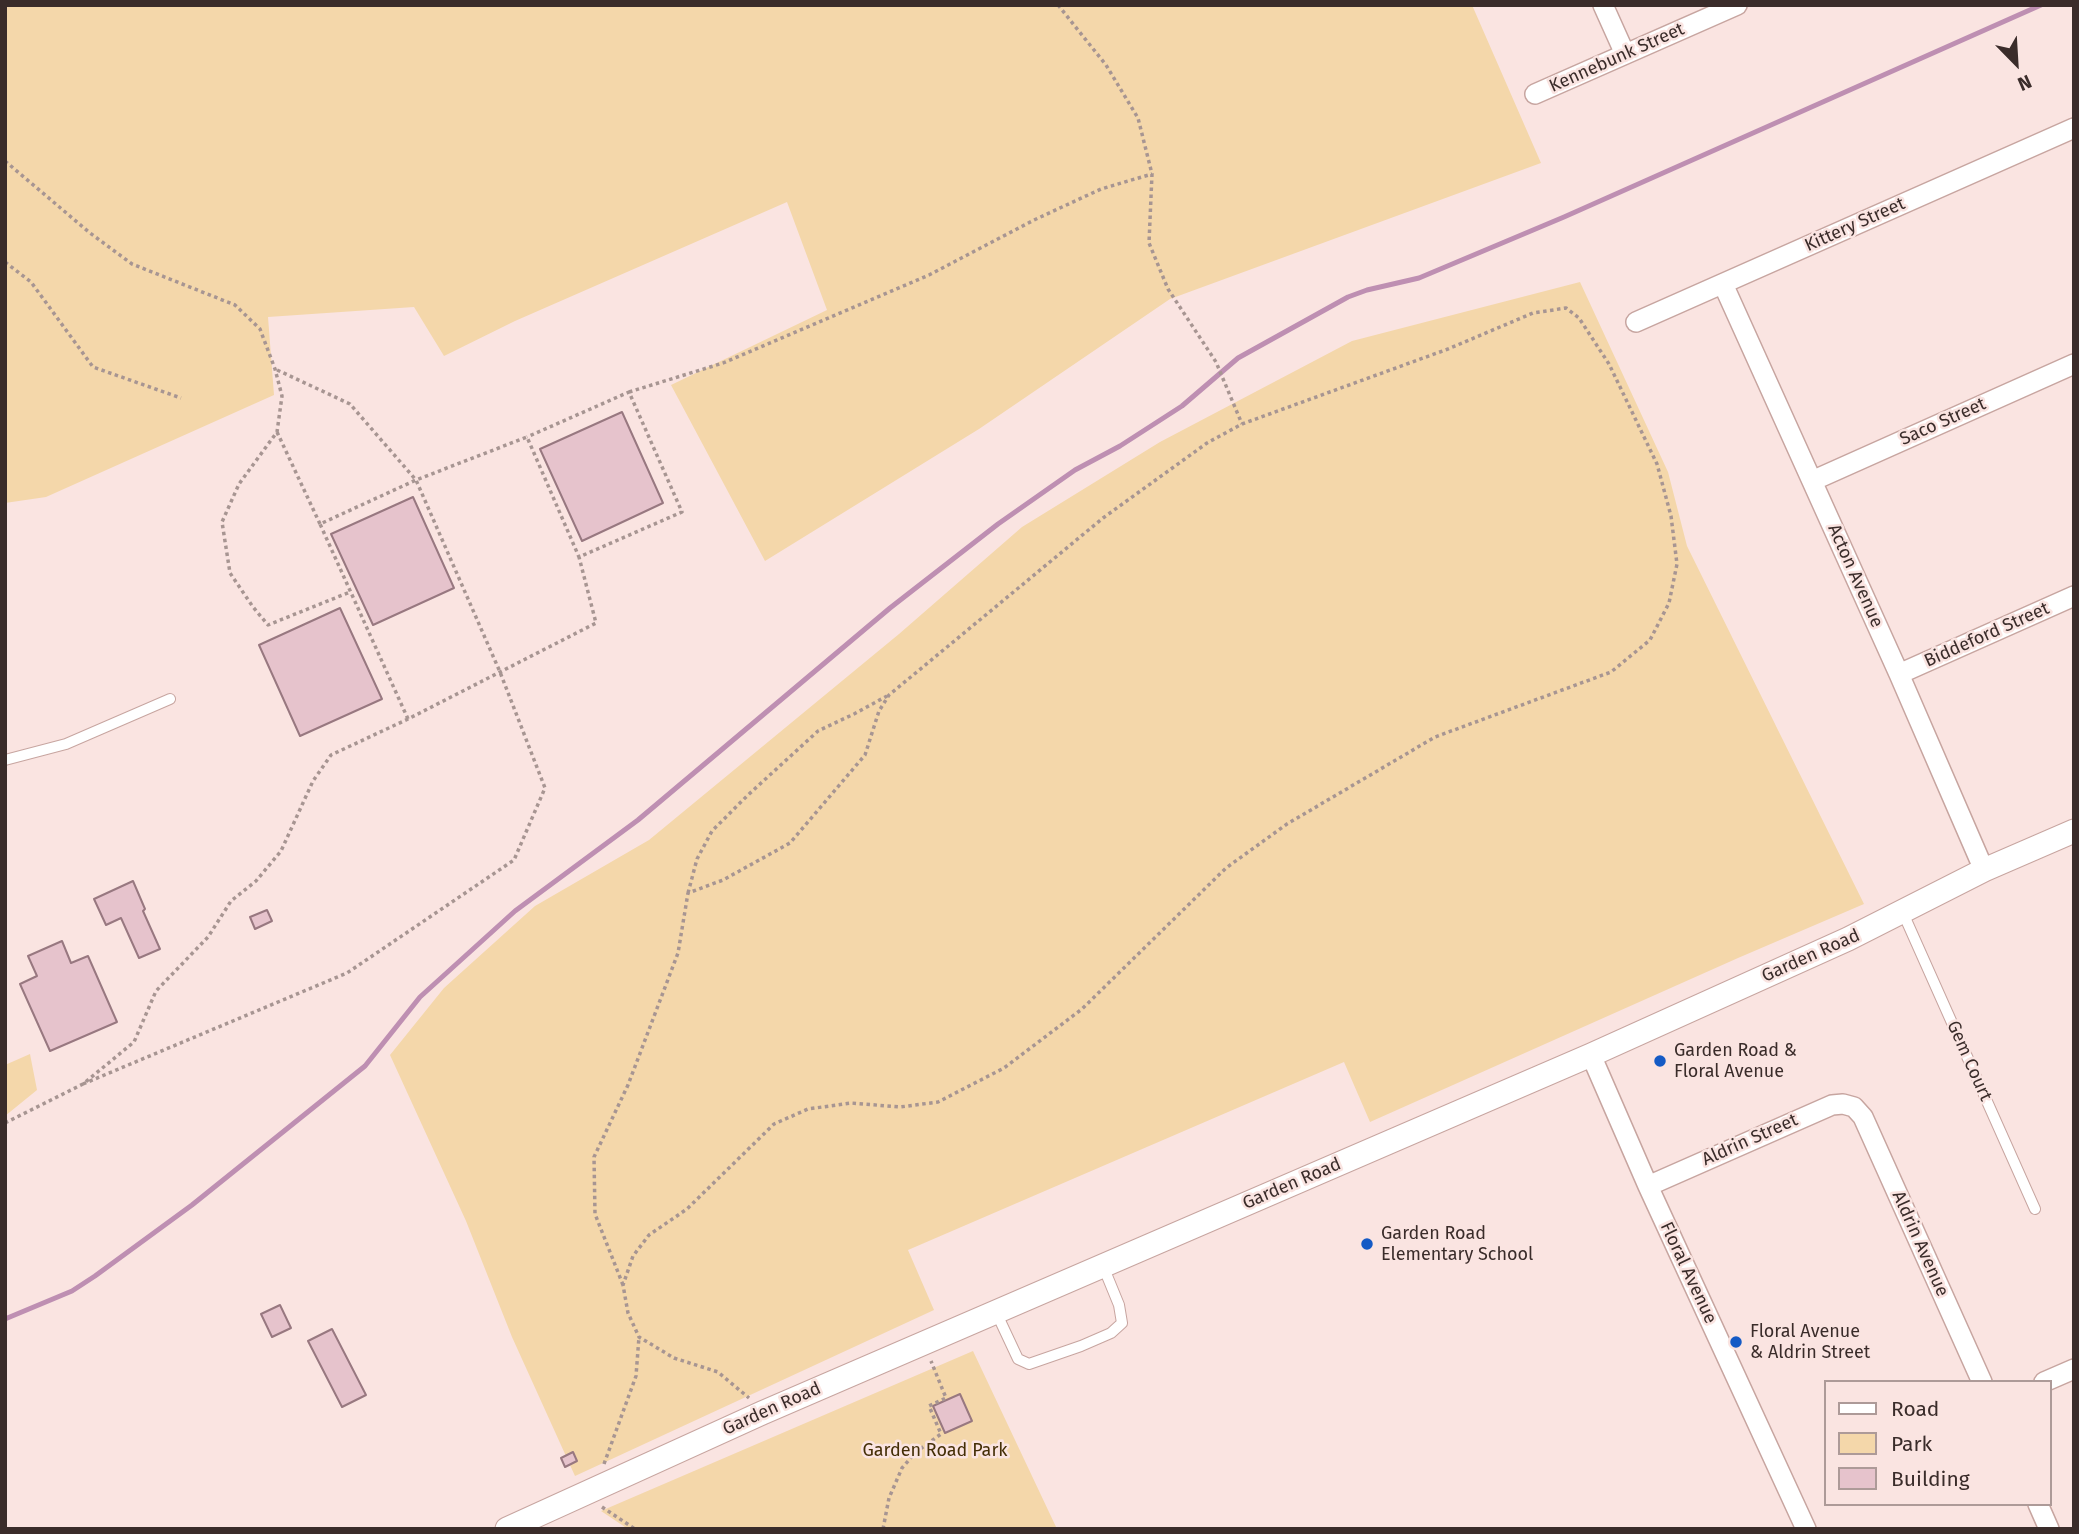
<!DOCTYPE html>
<html>
<head>
<meta charset="utf-8">
<style>
  body { margin:0 }
  #map { position:relative; width:2079px; height:1534px; overflow:hidden; background:#fae4e1; font-family:"Fira Sans",sans-serif }
  canvas { display:block }
  .frame { position:absolute; inset:0; border:7px solid #3a2c2a; pointer-events:none }
  .legend { position:absolute; left:1824px; top:1380px; width:228px; height:126px; box-sizing:border-box; background:#fae4e1; border:2px solid #ad9a98; margin:0; padding:9px 12px; list-style:none; font-size:21px; color:#3a2c2a }
  .legend li { display:flex; align-items:center; gap:14px; height:35px }
  .legend b { width:35px; border:2px solid #ad9a98 }
  .north { position:absolute; left:1981px; top:28px; width:70px; height:70px; -webkit-text-stroke:5px #fae4e1; paint-order:stroke; rotate:156deg; font-size:19px; font-weight:700; line-height:28px; text-align:center; color:#3a2c2a }
  .north::after { content:''; display:block; margin:auto; width:24px; height:32px; background:#3a2c2a; clip-path:polygon(50% 0,100% 100%,50% 72%,0 100%) }
</style>
</head>
<body>
<div id="map">
<canvas width="2079" height="1534"></canvas>
<div class="frame"></div>
<ul class="legend">
<li><b style="height:9px;background:#fff"></b>Road</li>
<li><b style="height:19px;background:#f4d7aa"></b>Park</li>
<li><b style="height:19px;background:#e6c3cc"></b>Building</li>
</ul>
<div class="north">N</div>
</div>
<script>
const g = document.querySelector('canvas').getContext('2d');
g.lineJoin = 'round';
function fillPath(path, color) {
  g.fillStyle = color;
  g.fill(path, 'evenodd');
}
function toPath(rows) {
  const path = new Path2D();
  for (const r of rows) {
    path.moveTo(r[0], r[1]);
    for (let i = 2; i < r.length; i += 2) path.lineTo(r[i], r[i + 1]);
  }
  return path;
}
function stroke(path, color, width, dash) {
  g.strokeStyle = color;
  g.lineWidth = width;
  g.lineCap = dash ? 'butt' : 'round';
  g.setLineDash(dash || []);
  g.stroke(path);
}
function label(font, color, halo, rows, align = 'center') {
  g.font = font + ' "Fira Sans",sans-serif';
  g.lineWidth = 5;
  g.setLineDash([]);
  g.textBaseline = 'middle';
  g.strokeStyle = halo;
  g.fillStyle = color;
  for (const [text, x, y, turn = 0] of rows) {
    g.save();
    g.translate(x, y);
    g.rotate((+turn || 0) * Math.PI / 180);
    g.textAlign = isNaN(turn) ? turn : align;
    if (halo) g.strokeText(text, 0, 0);
    g.fillText(text, 0, 0);
    g.restore();
  }
}
fillPath(toPath([
  [5,5,1472,5,1541,163,1170,299,979,429,765,561,671,385,827,310,787,202,515,321,444,356,414,307,268,317,274,395,46,497,5,503],
  [1580,282,1668,472,1687,546,1864,904,1738,958,1370,1122,1344,1062,908,1250,934,1310,575,1476,512,1337,466,1221,390,1055,444,988,535,906,649,840,899,634,1022,527,1160,442,1352,341],
  [30,1054,37,1090,5,1116,5,1065],
  [973,1351,1057,1529,628,1529,601,1511]
]), '#f4d7aa');
stroke(toPath([
  [5,1319,72,1291,95,1276,192,1205,365,1066,420,997,515,911,638,820,890,608,998,524,1075,470,1120,446,1182,406,1238,358,1348,297,1367,290,1419,278,1564,217,2041,5]
]), '#be8fb2', 5);
const building = toPath([
  [622,412,663,503,582,541,540,449,622,412],
  [413,497,454,588,373,625,331,534,413,497],
  [340,608,382,699,300,736,259,645,340,608],
  [133,881,145,909,143,911,160,949,139,958,121,918,106,925,94,899,133,881],
  [267,910,272,921,255,929,250,917,267,910],
  [62,941,71,963,88,956,117,1022,50,1051,20,984,37,976,28,956,62,941],
  [280,1305,291,1328,272,1337,261,1314,280,1305],
  [332,1329,366,1395,342,1407,308,1341,332,1329],
  [960,1394,972,1421,945,1433,933,1406,960,1394],
  [573,1452,577,1461,565,1467,561,1458,573,1452]
]);
fillPath(building, '#e6c3cc');
stroke(building, '#987880', 2);
const service = toPath([
  [5,760,66,744,170,699],
  [1903,913,2035,1209],
  [996,1312,1018,1359,1029,1364,1081,1346,1111,1333,1122,1323,1119,1305,1103,1266]
]);
const minor = toPath([
  [1603,5,1625,54],
  [1535,94,1737,5],
  [1723,284,1899,674,1984,870],
  [1636,322,2074,128],
  [1812,481,2074,364],
  [1899,674,2074,596],
  [1591,1055,1648,1186,1806,1529],
  [1648,1186,1832,1105,1843,1104,1854,1107,1863,1117,1982,1382],
  [2044,1382,2074,1369],
  [2038,1504,2049,1529]
]);
const tertiary = toPath([
  [507,1529,762,1413,1591,1055,1848,939,1984,870,2074,831]
]);
stroke(service, '#c7a5a0', 12);
stroke(minor, '#c7a5a0', 22);
stroke(tertiary, '#c7a5a0', 25);
stroke(toPath([
  [1058,5,1106,65,1138,118,1152,174,1149,243,1168,289,1216,362,1242,424],
  [5,161,90,233,132,264,235,305,260,329,275,369,282,396,277,432,239,484,222,522,230,573,253,607,268,625,350,592],
  [5,262,31,282,93,367,181,398],
  [629,392,723,363,929,275,1034,220,1101,189,1152,174],
  [277,432,320,524],
  [408,719,320,524,416,480,527,437,579,557,682,512,629,392,527,437],
  [688,893,697,859,712,831,748,795,818,731,854,714,887,696],
  [83,1084,347,973,514,860,545,788,500,672,416,480,350,404,275,369],
  [5,1123,83,1084,134,1042,156,991,208,937,231,901,256,881,281,851,313,781,331,755,408,719,596,623,579,557],
  [623,1285,595,1214,594,1157,628,1085,678,953,688,893,723,880,790,843,865,755,879,711,889,695,1103,518,1207,443,1242,424,1448,349,1533,313,1566,308,1579,318,1609,364,1657,464,1671,516,1677,564,1669,603,1650,640,1611,672,1435,737,1287,824,1226,868,1082,1009,1004,1068,938,1102,900,1107,851,1103,808,1109,774,1124,687,1209,649,1235,633,1256,623,1285,628,1313,639,1337,674,1358,718,1372,749,1398],
  [604,1464,636,1376,639,1337],
  [602,1507,635,1529],
  [883,1529,889,1498,902,1468,916,1452,941,1434,929,1406,946,1398,931,1361]
]), '#a79592', 3.5, [3.5, 3.5]);
stroke(service, '#fff', 10);
stroke(minor, '#fff', 19);
stroke(tertiary, '#fff', 23);
for (const [x, y, r, color] of [
  [1660,1061,7,"#145ac5"],
  [1367,1244,7,"#145ac5"],
  [1736,1342,7,"#145ac5"]
]) {
  const dot = new Path2D();
  dot.arc(x, y, r, 0, 2 * Math.PI);
  g.fillStyle = color;
  g.fill(dot);
  stroke(dot, '#fae4e1', 2.5);
}
label('18px', '#3a2c2a', '#fae4e1', [
  ["Kennebunk Street",1617,58,-24],
  ["Kittery Street",1855,225,-24],
  ["Saco Street",1943,422,-24],
  ["Acton Avenue",1855,576,66],
  ["Biddeford Street",1987,635,-24],
  ["Garden Road",1811,956,-24],
  ["Gem Court",1969,1061,66],
  ["Aldrin Street",1750,1140,-24],
  ["Garden Road",1292,1184,-23],
  ["Aldrin Avenue",1920,1244,66],
  ["Floral Avenue",1688,1273,65],
  ["Garden Road",772,1409,-24]
]);
label('18px', '#3a2c2a', '#fae4e1', [
  ["Garden Road &",1674,1051],
  ["Floral Avenue",1674,1072],
  ["Garden Road",1381,1234],
  ["Elementary School",1381,1255],
  ["Floral Avenue",1750,1332],
  ["& Aldrin Street",1750,1353]
], 'left');
label('18px', '#442e06', '#fae4e1', [
  ["Garden Road Park",935,1451]
]);
</script>
</body>
</html>
